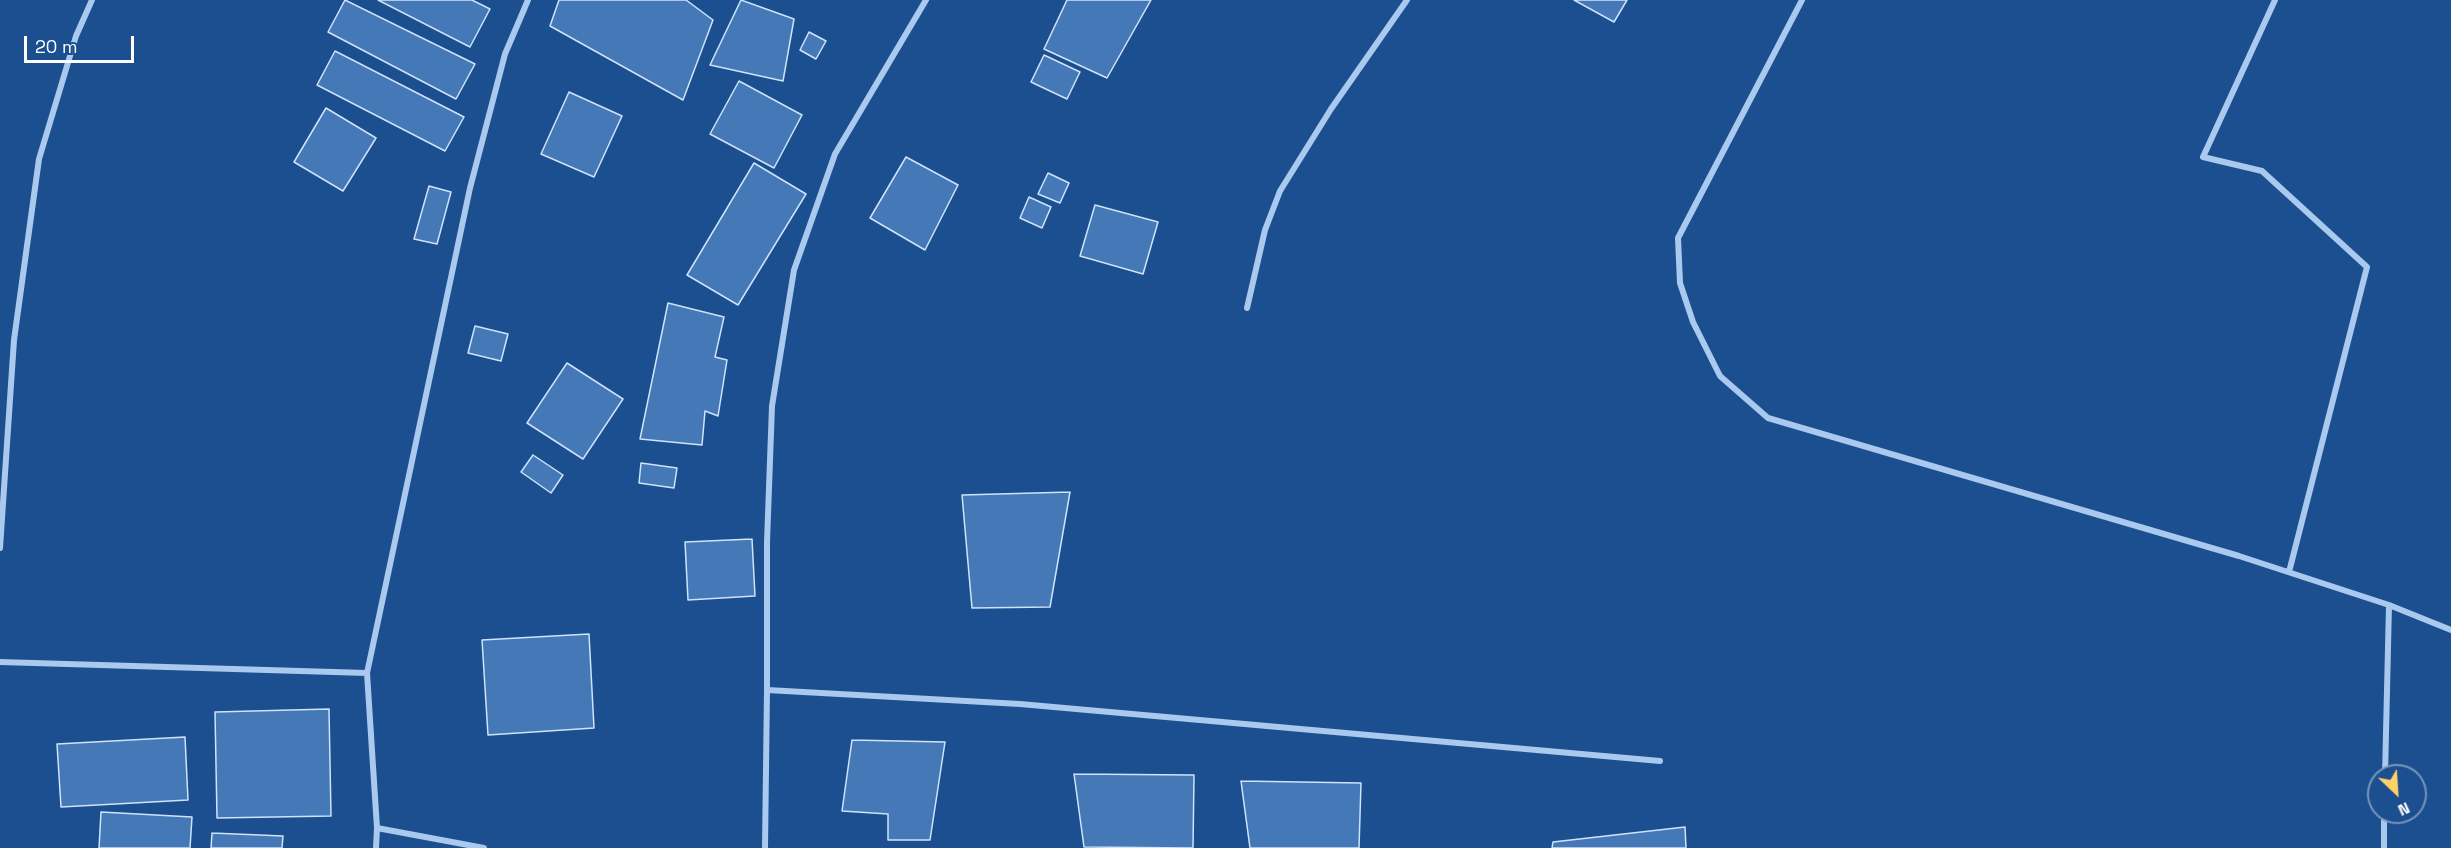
<!DOCTYPE html>
<html>
<head>
<meta charset="utf-8">
<style>
  body { margin:0 }
  #map { position:relative; width:2451px; height:848px; overflow:hidden; background:#1b4f8f; font-family:"Space Grotesk",sans-serif }
  canvas { display:block }
  .north { position:absolute; left:2367px; top:764px; width:60px; height:60px; box-sizing:border-box; background:#1b4f8f; border:2px solid #7695bc; border-radius:50%; rotate:155deg; font-size:16px; font-weight:700; line-height:24px; text-align:center; color:#fff }
  .north::after { content:''; display:block; margin:auto; width:21px; height:27px; background:#ffd166; clip-path:polygon(50% 0,100% 100%,50% 72%,0 100%) }
  .scale { position:absolute; left:24px; top:36px; width:110px; height:27px; box-sizing:border-box; border:3px solid #fff; border-top:0; padding-left:8px; font-size:18px; line-height:21px; white-space:nowrap; color:#fff; -webkit-text-stroke:4px #1b4f8f; paint-order:stroke }
</style>
</head>
<body>
<div id="map">
<canvas width="2451" height="848"></canvas>
<div class="north">N</div>
<div class="scale">20 m</div>
</div>
<script>
const g = document.querySelector('canvas').getContext('2d');
g.lineJoin = 'round';
function fillPath(path, color) {
  g.fillStyle = color;
  g.fill(path, 'evenodd');
}
function toPath(rows) {
  const path = new Path2D();
  for (const r of rows) {
    path.moveTo(r[0], r[1]);
    for (let i = 2; i < r.length; i += 2) path.lineTo(r[i], r[i + 1]);
  }
  return path;
}
function stroke(path, color, width, dash) {
  g.strokeStyle = color;
  g.lineWidth = width;
  g.lineCap = dash ? 'butt' : 'round';
  g.setLineDash(dash || []);
  g.stroke(path);
}
const building = toPath([
  [345,0,475,64,456,99,328,32,345,0],
  [378,0,472,0,490,9,470,47,378,0],
  [559,0,686,0,713,20,683,100,550,26,559,0],
  [741,0,794,19,783,81,710,65,741,0],
  [1067,0,1151,0,1107,78,1044,49,1067,0],
  [1574,0,1627,0,1614,22,1574,0],
  [809,32,826,41,816,59,800,50,809,32],
  [335,51,464,117,445,151,317,85,335,51],
  [1044,55,1080,72,1067,99,1031,82,1044,55],
  [739,81,802,115,774,168,710,134,739,81],
  [569,92,622,116,594,177,541,154,569,92],
  [326,108,376,138,343,191,294,162,326,108],
  [906,157,958,185,925,250,870,218,906,157],
  [754,163,806,194,738,305,687,275,754,163],
  [1048,173,1069,183,1060,203,1038,194,1048,173],
  [429,186,451,192,437,244,414,239,429,186],
  [1029,197,1051,207,1042,228,1020,218,1029,197],
  [1095,205,1158,222,1143,274,1080,256,1095,205],
  [668,303,724,317,715,357,727,360,718,416,705,411,702,445,640,439,668,303],
  [475,326,508,334,501,361,468,353,475,326],
  [567,363,623,399,583,459,527,423,567,363],
  [533,455,563,475,551,493,521,472,533,455],
  [641,463,677,468,674,488,639,483,641,463],
  [1070,492,1050,607,972,608,962,495,1070,492],
  [752,539,755,596,688,600,685,542,752,539],
  [589,634,594,728,488,735,482,640,589,634],
  [329,709,331,816,217,818,215,712,329,709],
  [185,737,188,800,61,807,57,744,185,737],
  [852,740,945,742,930,840,888,840,888,814,842,811,852,740],
  [1074,774,1194,775,1193,848,1084,847,1074,774],
  [1241,781,1361,783,1359,848,1250,848,1241,781],
  [101,812,192,817,190,848,99,848,101,812],
  [1685,827,1686,848,1552,848,1553,842,1685,827],
  [212,833,283,836,282,848,211,848,212,833]
]);
fillPath(building, '#4478b7');
stroke(building, '#cfe3fa', 1.5);
stroke(toPath([
  [1802,0,1678,238,1680,283,1693,322,1720,376,1768,418,2239,556,2389,605,2451,630],
  [2275,0,2203,157,2262,171,2367,267,2289,572],
  [1247,308,1265,230,1280,191,1331,109,1407,0],
  [0,548,14,340,39,159,76,36,92,0],
  [0,662,367,673],
  [767,690,767,542,772,406,794,270,835,154,926,0],
  [2385,776,2389,605],
  [377,828,484,848],
  [376,848,377,828,367,673,470,188,505,54,528,0],
  [765,848,767,690,1020,704,1660,761],
  [2384,848,2384,812]
]), '#a9c9ee', 6);
</script>
</body>
</html>
